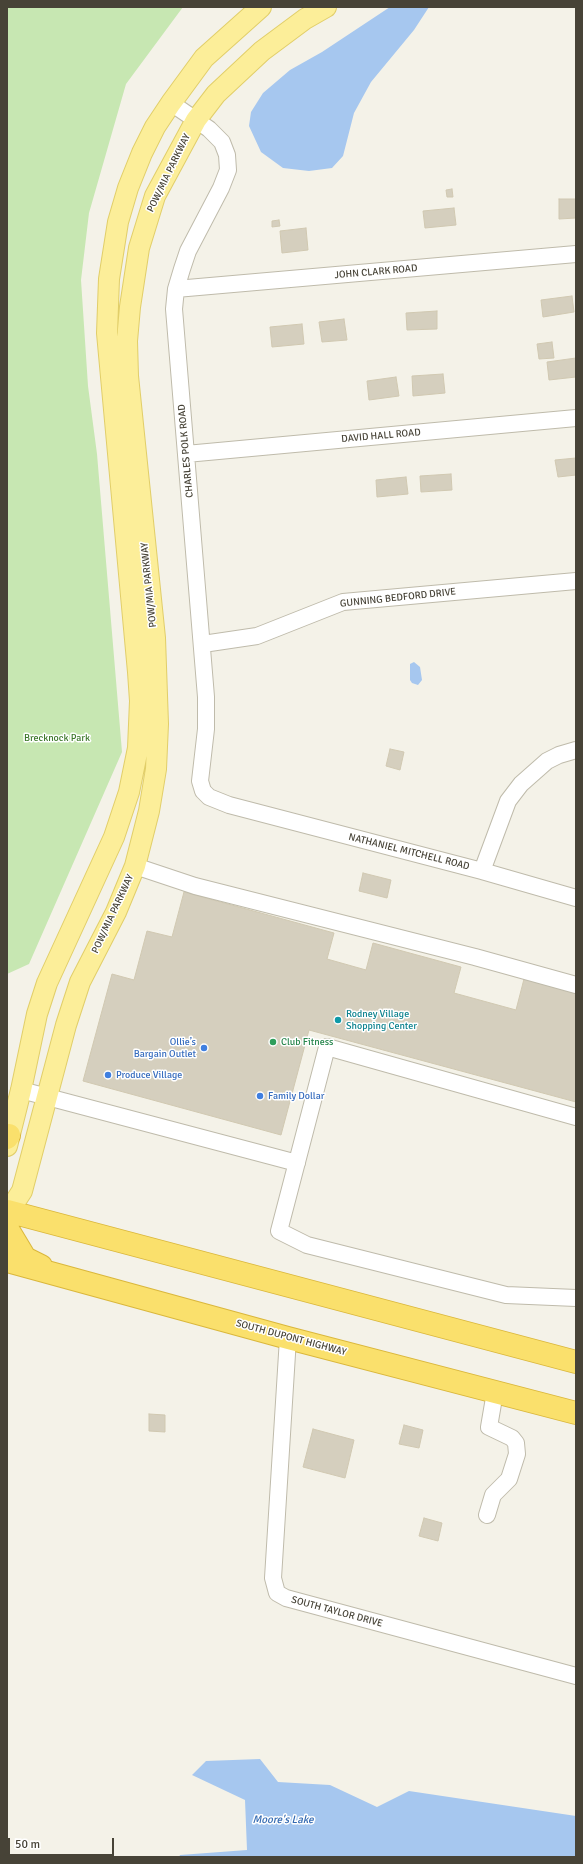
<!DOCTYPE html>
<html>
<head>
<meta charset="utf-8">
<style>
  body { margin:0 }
  #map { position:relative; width:583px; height:1864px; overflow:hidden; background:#f4f2e8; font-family:Signika,sans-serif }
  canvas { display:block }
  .frame { position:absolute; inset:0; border:8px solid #474337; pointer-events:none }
  .scale { position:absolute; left:8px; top:1838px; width:106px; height:18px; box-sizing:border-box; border:2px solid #474337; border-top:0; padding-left:5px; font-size:12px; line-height:14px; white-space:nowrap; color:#474337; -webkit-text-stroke:3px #fff; paint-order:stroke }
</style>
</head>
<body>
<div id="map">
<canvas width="583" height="1864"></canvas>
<div class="frame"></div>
<div class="scale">50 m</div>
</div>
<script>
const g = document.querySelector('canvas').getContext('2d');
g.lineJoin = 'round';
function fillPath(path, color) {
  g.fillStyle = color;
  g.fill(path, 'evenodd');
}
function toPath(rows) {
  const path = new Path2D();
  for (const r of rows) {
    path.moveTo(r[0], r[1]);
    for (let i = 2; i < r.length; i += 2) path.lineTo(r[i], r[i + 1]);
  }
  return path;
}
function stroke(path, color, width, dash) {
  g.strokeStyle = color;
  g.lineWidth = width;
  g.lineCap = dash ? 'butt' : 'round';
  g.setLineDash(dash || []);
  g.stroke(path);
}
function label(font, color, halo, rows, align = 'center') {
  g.font = font + ' Signika,sans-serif';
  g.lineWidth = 3;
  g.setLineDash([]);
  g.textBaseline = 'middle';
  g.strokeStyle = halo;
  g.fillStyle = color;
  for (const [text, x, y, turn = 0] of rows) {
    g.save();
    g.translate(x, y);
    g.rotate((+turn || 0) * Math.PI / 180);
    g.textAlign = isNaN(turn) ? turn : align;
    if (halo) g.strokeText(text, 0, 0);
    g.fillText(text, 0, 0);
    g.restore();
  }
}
fillPath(toPath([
  [7,7,183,7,126,84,89,213,81,280,88,386,97,454,122,752,29,964,7,974]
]), '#c7e7b2');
fillPath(toPath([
  [390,7,429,7,414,30,371,82,354,113,343,156,332,168,309,171,283,168,261,152,249,126,251,112,263,93,290,70,322,52],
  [414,662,420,667,422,680,418,685,412,683,410,680,410,664],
  [260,1759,278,1782,330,1785,377,1807,409,1791,576,1816,576,1857,179,1857,180,1855,247,1850,245,1800,192,1775,206,1761]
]), '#a6c7ef');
const building = toPath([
  [452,189,453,197,447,197,446,190,452,189],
  [559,199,576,199,576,218,559,219,559,199],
  [454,208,456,225,425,228,423,211,454,208],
  [279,220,280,226,272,227,272,221,279,220],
  [306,228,308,250,282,253,280,231,306,228],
  [572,296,574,312,543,317,541,300,572,296],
  [437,311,437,329,407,330,406,313,437,311],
  [344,319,347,340,322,342,319,322,344,319],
  [302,324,304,344,272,347,270,327,302,324],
  [552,342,554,358,539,359,537,344,552,342],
  [576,358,576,377,549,380,547,362,576,358],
  [443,374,445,393,413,396,412,376,443,374],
  [396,377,399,396,369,400,367,381,396,377],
  [576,458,576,475,558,477,555,460,576,458],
  [451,474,452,490,421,492,420,476,451,474],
  [406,477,408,494,377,497,376,480,406,477],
  [390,749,404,752,400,770,386,766,390,749],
  [363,873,391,880,387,898,359,891,363,873],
  [184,892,334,933,327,959,366,970,373,943,461,967,454,993,516,1010,524,979,576,993,576,1102,309,1030,281,1135,83,1081,112,974,134,980,147,931,172,937,184,892],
  [149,1414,165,1415,165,1432,149,1431,149,1414],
  [404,1425,423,1430,419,1448,399,1444,404,1425],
  [313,1429,354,1440,345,1478,303,1467,313,1429],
  [424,1518,442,1523,438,1541,419,1536,424,1518]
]);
fillPath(building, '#d5cfbe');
stroke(building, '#d0c8b1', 1);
const minor = toPath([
  [171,103,209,129,222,142,227,155,228,170,221,188,188,251,182,269,176,289,174,309,206,697,206,729,200,781,203,791,209,797,229,805,482,871,576,898],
  [176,289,576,254],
  [186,454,576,418],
  [203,644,257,636,343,602,576,581],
  [135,866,195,886,475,957,576,985],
  [482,871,508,801,521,784,547,761,559,755,576,750],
  [21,1090,297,1163],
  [576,1117,327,1047,279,1231,307,1245,506,1295,576,1298],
  [288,1338,273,1578,277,1593,286,1598,576,1676],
  [487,1515,493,1495,509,1479,517,1454,516,1443,512,1438,489,1427,495,1392]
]);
const major = toPath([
  [7,1146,21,1090,37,1014,47,983,114,837,129,792,138,748,140,701,138,672,107,333,109,279,118,222,128,188,142,153,155,127,171,103,204,58,261,7],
  [9,1211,22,1191,66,1025,80,982,116,912,135,866,149,811,156,769,158,724,155,638,128,376,127,341,130,307,139,248,155,196,196,120,216,94,262,51,305,19,326,7]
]);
const highway = toPath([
  [7,1138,9,1135],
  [7,1211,576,1362],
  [7,1228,25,1258,41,1266],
  [7,1261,288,1338,576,1413]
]);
stroke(minor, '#bfbbab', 18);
stroke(major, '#e1ce69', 22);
stroke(highway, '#dab73c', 24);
stroke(minor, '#fff', 16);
stroke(major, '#fcee99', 20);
stroke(highway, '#fae06c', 22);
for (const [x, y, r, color] of [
  [338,1020,4,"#0f9aa8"],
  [273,1042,4,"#2e9e5b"],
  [204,1048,4,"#3f7fe0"],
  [108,1075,4,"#3f7fe0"],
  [260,1096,4,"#3f7fe0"]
]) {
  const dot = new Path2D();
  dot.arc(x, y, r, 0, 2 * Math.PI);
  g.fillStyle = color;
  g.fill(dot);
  stroke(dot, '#fff', 1.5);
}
label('10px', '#474337', '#fff', [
  ["POW/MIA PARKWAY",169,173,-64],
  ["JOHN CLARK ROAD",376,272,-5],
  ["DAVID HALL ROAD",381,436,-5],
  ["CHARLES POLK ROAD",186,451,-95],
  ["POW/MIA PARKWAY",149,585,-96],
  ["GUNNING BEDFORD DRIVE",398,598,-6],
  ["NATHANIEL MITCHELL ROAD",409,852,14],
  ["POW/MIA PARKWAY",113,914,-65],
  ["SOUTH DUPONT HIGHWAY",291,1338,15],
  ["SOUTH TAYLOR DRIVE",337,1612,15]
]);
label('10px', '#3d782b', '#fff', [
  ["Brecknock Park",57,738]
]);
label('10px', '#0d838f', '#fff', [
  ["Rodney Village",346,1014],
  ["Shopping Center",346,1026]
], 'left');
label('10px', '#366cbe', '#fff', [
  ["Ollie’s",196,1042,"right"],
  ["Bargain Outlet",196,1054,"right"],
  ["Produce Village",116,1075],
  ["Family Dollar",268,1096]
], 'left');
label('10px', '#27864d', '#fff', [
  ["Club Fitness",281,1042]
], 'left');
label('italic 11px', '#3269b1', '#fff', [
  ["Moore's Lake",283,1820]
]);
</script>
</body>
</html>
